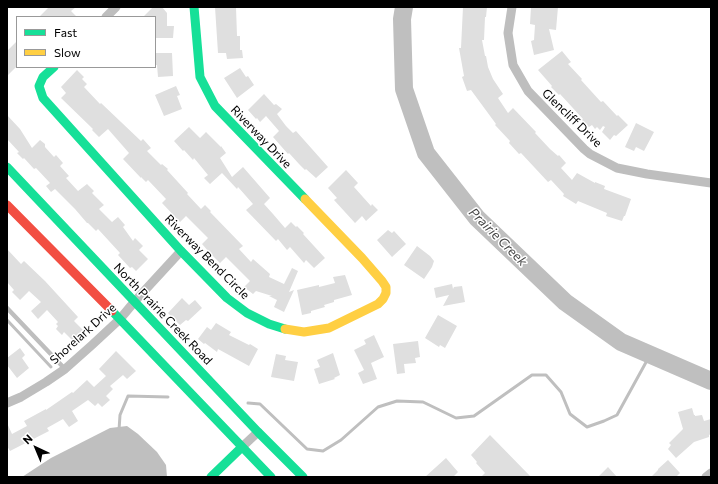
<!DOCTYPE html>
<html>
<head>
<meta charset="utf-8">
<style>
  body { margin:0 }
  #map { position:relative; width:718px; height:484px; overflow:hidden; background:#fff; font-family:Commissioner,sans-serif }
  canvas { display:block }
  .frame { position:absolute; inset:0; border:8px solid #000; pointer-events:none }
  .legend { position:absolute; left:16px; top:16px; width:140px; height:52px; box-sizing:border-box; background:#fff; border:1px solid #999; margin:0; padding:5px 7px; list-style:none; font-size:12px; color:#000 }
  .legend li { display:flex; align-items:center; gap:8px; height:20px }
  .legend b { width:20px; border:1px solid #999 }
  .north { position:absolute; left:16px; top:428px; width:40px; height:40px; -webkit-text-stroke:3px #fff; paint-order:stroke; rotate:316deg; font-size:11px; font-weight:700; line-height:16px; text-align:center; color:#000 }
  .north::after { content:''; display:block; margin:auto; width:14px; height:18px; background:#000; clip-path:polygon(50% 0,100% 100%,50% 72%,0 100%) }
</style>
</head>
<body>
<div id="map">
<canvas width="718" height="484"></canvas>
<div class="frame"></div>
<ul class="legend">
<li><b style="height:5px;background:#16e098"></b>Fast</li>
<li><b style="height:5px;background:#ffcf43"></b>Slow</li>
</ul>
<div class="north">N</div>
</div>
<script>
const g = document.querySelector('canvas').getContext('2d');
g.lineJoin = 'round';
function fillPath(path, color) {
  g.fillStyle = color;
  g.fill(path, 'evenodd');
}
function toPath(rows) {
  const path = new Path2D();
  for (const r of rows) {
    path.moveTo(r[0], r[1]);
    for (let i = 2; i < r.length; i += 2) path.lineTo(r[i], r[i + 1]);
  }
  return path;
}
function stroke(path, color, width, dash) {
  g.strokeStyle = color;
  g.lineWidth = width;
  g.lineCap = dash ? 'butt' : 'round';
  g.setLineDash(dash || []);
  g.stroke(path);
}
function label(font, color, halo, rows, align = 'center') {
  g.font = font + ' Commissioner,sans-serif';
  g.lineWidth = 3;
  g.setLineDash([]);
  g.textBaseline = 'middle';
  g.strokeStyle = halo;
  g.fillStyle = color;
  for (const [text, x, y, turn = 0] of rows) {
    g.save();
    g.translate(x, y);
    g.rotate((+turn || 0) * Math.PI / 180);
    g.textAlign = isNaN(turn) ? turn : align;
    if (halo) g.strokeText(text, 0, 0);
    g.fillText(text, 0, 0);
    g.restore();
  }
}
fillPath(toPath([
  [127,426,138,434,157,452,166,465,167,477,22,477,51,458,110,428]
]), '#bfbfbf');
stroke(toPath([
  [7,320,51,367],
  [248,403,260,404,307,449,323,451,341,440,378,407,397,401,423,402,456,418,474,416,532,375,546,375,561,392,570,414,587,427,604,421,617,415,650,355],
  [119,430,120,415,128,396,168,397]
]), '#bfbfbf', 3);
stroke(toPath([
  [404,7,402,19,404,89,426,153,477,218,565,302,621,342,711,381]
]), '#bfbfbf', 18);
fillPath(toPath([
  [49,7,76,7,71,11,77,17,39,17],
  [153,7,162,7,167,13,167,26,174,26,173,38,155,38,155,17,143,17],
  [215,7,236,7,237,36,240,36,240,50,242,50,243,58,227,59,226,53,218,53],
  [463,7,487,7,486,17,485,17,484,40,482,40,485,56,486,56,488,67,493,79,503,94,498,98,508,113,513,108,536,132,535,133,550,149,558,156,559,155,566,163,561,168,572,180,577,173,595,183,595,182,605,186,604,189,631,199,625,216,624,216,622,221,606,216,607,213,578,201,576,204,563,196,564,194,551,180,548,182,521,153,519,154,509,143,510,141,495,125,496,124,471,90,467,91,462,77,464,76,459,48,461,48],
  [531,7,558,7,556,30,549,29,554,50,534,55,531,41,534,40,535,25,530,24],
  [17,41,17,66,7,76,7,51],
  [562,51,571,62,568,64,582,79,581,80,601,102,603,101,617,116,618,115,628,125,616,136,614,135,610,140,602,132,605,127,603,126,600,130,597,127,595,129,592,125,589,127,582,120,583,119,560,94,559,95,551,87,552,86,538,70],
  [155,53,172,53,173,76,158,77,157,65,155,65],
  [240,68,246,77,248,76,254,85,237,98,224,78],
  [77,70,84,77,82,79,87,84,84,87,100,104,101,103,141,141,143,139,151,148,147,151,161,165,162,164,168,169,167,170,188,193,187,194,201,209,205,205,211,211,210,212,243,246,239,249,251,262,253,259,270,274,269,277,284,284,292,268,298,271,289,292,294,290,284,312,274,307,277,300,269,296,272,296,256,291,253,294,244,287,250,281,226,257,220,263,209,252,202,244,208,238,186,216,180,222,162,203,166,199,148,180,146,182,141,177,141,178,123,159,129,153,108,129,99,137,92,130,93,129,61,98,66,93,61,87],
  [176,86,180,95,177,96,182,109,164,116,155,95],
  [264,94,274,105,276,104,282,109,277,114,286,126,293,133,296,131,328,167,316,178,306,169,305,170,299,164,289,153,288,154,273,137,279,131,266,116,260,122,257,118,256,119,248,110],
  [7,115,20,129,32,148,40,140,45,144,45,147,54,157,56,155,63,163,60,166,69,176,66,178,78,191,87,184,94,191,92,193,104,205,99,209,112,222,118,217,125,225,123,227,133,241,135,238,143,246,139,250,148,259,136,271,132,267,130,268,118,255,120,253,98,229,96,231,88,223,87,223,75,209,55,189,51,192,46,186,50,183,36,168,34,169,24,158,23,159,17,153,19,152,7,139],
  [636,123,654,132,644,151,636,147,634,151,625,147],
  [189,127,200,138,206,132,221,147,221,146,226,153,220,158,232,177,243,167,270,198,264,204,273,214,285,228,291,222,296,227,297,226,304,233,303,234,325,258,314,268,306,260,304,263,290,247,287,250,278,239,276,241,246,210,253,204,238,187,237,189,222,173,210,184,204,178,208,175,194,158,193,160,184,150,183,151,174,141],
  [346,170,358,183,354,187,371,206,372,204,378,210,366,221,362,216,355,223,334,200,337,198,328,188],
  [388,230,392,233,394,231,406,244,392,257,377,240],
  [417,246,430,256,434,261,432,267,424,279,404,265],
  [7,249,21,264,24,261,45,281,78,317,74,321,83,330,72,340,64,332,62,335,56,329,58,326,56,324,58,322,47,310,38,319,31,311,41,302,29,291,20,300,12,292,14,290,7,282],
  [345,275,352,295,334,300,334,302,324,305,325,307,311,311,311,313,302,315,297,290,319,285,319,287,335,283,333,277],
  [452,284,453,289,454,287,462,286,465,302,443,306,449,295,436,298,434,288],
  [182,298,189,305,195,300,202,308,188,321,186,320,180,325,168,313],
  [438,315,457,326,445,348,440,345,439,347,425,338],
  [216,323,231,332,229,335,249,345,250,344,258,349,249,366,218,349,217,352,205,343,204,344,198,339,207,327,211,330],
  [374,335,384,357,371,363,377,379,363,384,358,373,364,370,354,350,366,344,364,340],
  [418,341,420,357,415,358,416,363,404,364,405,373,397,374,393,344],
  [20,348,25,355,22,358,29,368,17,378,7,365,7,358],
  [116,351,136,371,127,379,123,375,110,386,113,389,106,396,110,400,102,407,98,403,95,406,88,400,72,411,78,421,69,427,63,419,47,428,49,431,10,451,7,446,7,423,12,434,27,426,24,421,46,409,46,410,72,392,73,393,87,380,94,387,106,376,99,369],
  [333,353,340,375,334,378,335,379,319,384,314,369,320,367,317,360],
  [276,354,286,356,285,360,298,362,294,381,271,377],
  [692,408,694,415,695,415,695,416,702,415,704,421,711,419,711,434,709,435,709,437,694,442,676,458,668,449,671,445,669,443,683,429,678,412],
  [490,435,531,477,481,477,485,473,476,463,477,462,471,455],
  [446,458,458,472,453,477,425,477],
  [668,460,680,473,676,477,651,477,658,470,658,469],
  [608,467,617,477,598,477]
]), '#dfdfdf');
stroke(toPath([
  [7,308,65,369]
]), '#bebebe', 4.5);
stroke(toPath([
  [512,7,508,33,513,65,528,91,584,149,590,154,617,168,647,174,711,183],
  [106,17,116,7],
  [7,403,21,397,46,382,65,369,92,345,120,319,135,301,181,251],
  [242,447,258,432],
  [706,477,711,473]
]), '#bebebe', 9);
stroke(toPath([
  [194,7,200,77,215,106,305,199],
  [54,67,43,77,39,86,43,98,181,251,227,298,247,313,269,324,285,329],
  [7,167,258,432,303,477],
  [112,311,271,477],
  [211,477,242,447]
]), '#16e098', 9);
stroke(toPath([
  [285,329,304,332,329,328,378,304,383,299,386,293,386,287,382,281,362,258,305,199]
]), '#ffcf43', 9);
stroke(toPath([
  [7,205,112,311]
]), '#f24e42', 9);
label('12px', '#000', '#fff', [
  ["Glencliff Drive",572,118,44],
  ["Riverway Drive",261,137,46],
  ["Riverway Bend Circle",207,257,45],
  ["North Prairie Creek Road",163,314,46],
  ["Shorelark Drive",83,334,-42]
]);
label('italic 13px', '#444', '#fff', [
  ["Prairie Creek",498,237,45]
]);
</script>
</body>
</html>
